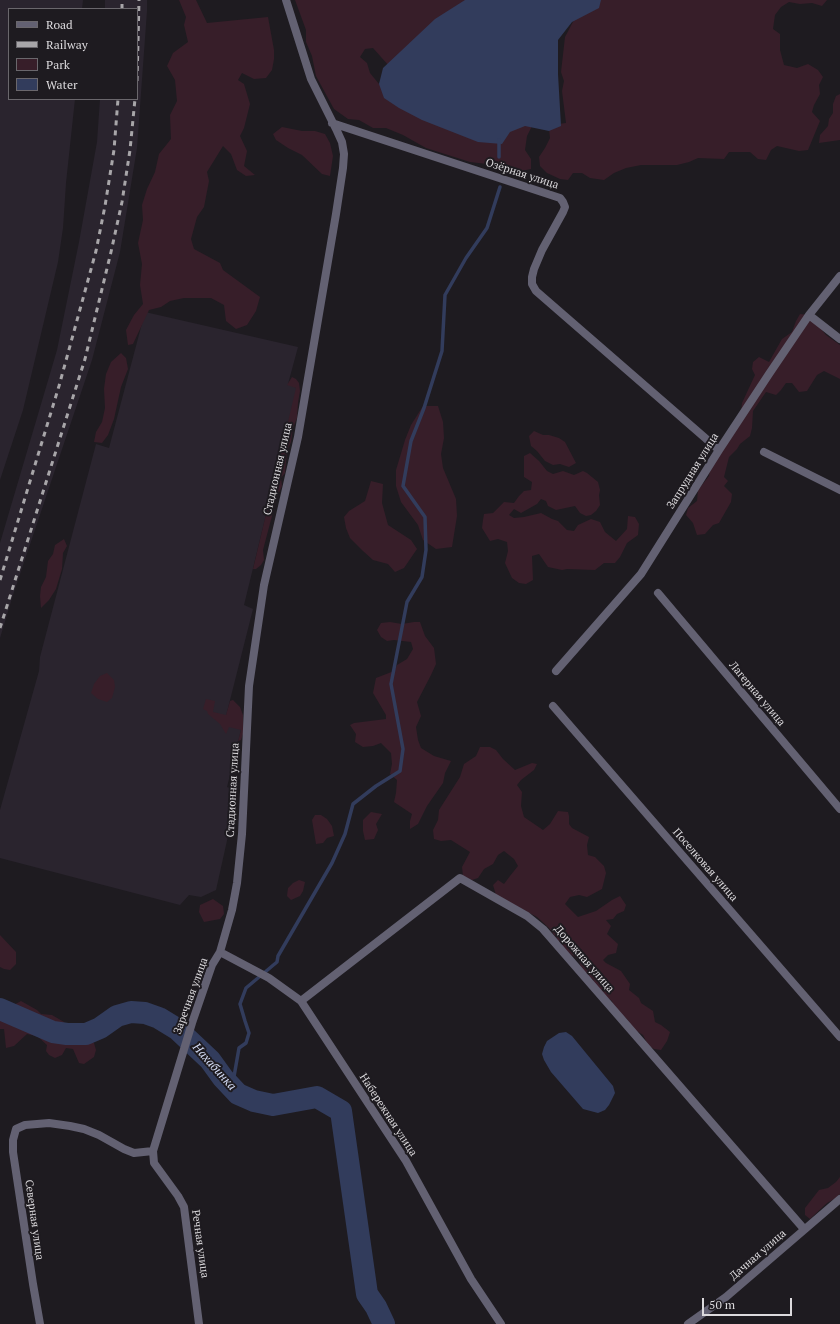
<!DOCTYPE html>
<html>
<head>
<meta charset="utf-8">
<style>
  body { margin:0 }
  #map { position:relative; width:840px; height:1324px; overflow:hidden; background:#1e1b20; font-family:"PT Serif",serif }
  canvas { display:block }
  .legend { position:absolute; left:8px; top:8px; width:130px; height:92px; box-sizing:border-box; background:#1e1b20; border:1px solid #6a676c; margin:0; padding:5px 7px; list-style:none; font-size:12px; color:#dcdadd }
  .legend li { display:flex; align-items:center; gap:8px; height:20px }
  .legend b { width:20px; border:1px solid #6a676c }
  .scale { position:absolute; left:702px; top:1298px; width:90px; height:18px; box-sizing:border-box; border:2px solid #dcdadd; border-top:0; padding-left:5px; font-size:12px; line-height:14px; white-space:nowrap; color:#dcdadd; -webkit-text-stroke:3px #1e1b20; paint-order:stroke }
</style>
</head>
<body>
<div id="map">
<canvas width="840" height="1324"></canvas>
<ul class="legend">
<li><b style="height:5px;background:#636172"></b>Road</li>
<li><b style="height:5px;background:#a8a6a9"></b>Railway</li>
<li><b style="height:11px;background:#371e29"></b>Park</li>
<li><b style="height:11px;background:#323c5c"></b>Water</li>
</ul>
<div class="scale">50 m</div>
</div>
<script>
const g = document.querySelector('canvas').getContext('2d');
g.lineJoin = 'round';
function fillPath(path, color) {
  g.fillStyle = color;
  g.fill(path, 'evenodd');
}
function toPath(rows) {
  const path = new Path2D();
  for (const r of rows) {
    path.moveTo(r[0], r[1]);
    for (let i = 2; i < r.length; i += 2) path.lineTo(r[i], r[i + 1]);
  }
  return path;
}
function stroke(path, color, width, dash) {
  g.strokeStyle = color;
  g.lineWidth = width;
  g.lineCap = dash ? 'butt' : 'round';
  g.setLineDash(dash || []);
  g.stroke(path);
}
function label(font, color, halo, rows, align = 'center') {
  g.font = font + ' "PT Serif",serif';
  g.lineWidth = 4;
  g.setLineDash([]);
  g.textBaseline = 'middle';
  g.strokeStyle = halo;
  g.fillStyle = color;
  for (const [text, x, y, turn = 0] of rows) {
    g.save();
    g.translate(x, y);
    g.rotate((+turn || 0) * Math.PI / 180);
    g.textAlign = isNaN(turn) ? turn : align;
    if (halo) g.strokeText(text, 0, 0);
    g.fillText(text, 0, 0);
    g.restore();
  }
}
fillPath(toPath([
  [0,0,83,0,82,9,9,9,9,99,75,99,66,183,63,228,58,262,23,410,0,480],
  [105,0,147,0,147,11,137,148,120,252,92,360,13,595,0,638,0,543,57,350,79,242,97,142,100,99,137,99,137,9,105,9],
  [145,312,298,347,288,384,297,388,244,605,253,609,226,716,241,730,227,787,238,791,216,890,201,897,189,895,180,905,0,858,0,810,39,671,40,657,96,444,109,448]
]), '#2a242e');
fillPath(toPath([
  [179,0,196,0,207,23,268,17,274,50,274,59,272,70,266,78,254,79,242,73,238,80,244,84,250,104,244,128,240,136,247,151,244,166,255,175,246,176,237,170,231,154,223,146,207,172,209,181,204,207,197,217,191,239,194,249,220,263,223,270,260,297,256,311,247,325,236,329,226,321,224,305,211,298,184,298,170,301,161,307,149,310,133,344,128,345,126,330,134,315,143,304,140,285,142,264,138,243,143,220,142,205,147,189,155,172,159,154,171,139,170,115,177,101,175,80,167,66,173,53,188,42,184,25,186,17],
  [295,0,469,0,389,66,373,48,365,49,360,57,367,63,370,73,379,84,395,95,533,124,527,136,525,150,531,159,531,169,516,172,503,172,487,164,470,162,426,148,403,135,386,128,373,128,359,120,348,119,334,109,316,76,312,56,306,42,306,30],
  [593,0,827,0,822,6,812,3,800,4,789,2,781,7,775,15,773,29,780,34,780,50,784,65,797,68,808,64,818,70,823,77,819,85,820,94,814,105,812,112,820,121,808,150,799,151,777,146,771,150,766,160,758,159,750,152,729,152,724,159,698,158,689,162,677,165,641,165,626,168,614,173,604,180,590,178,582,173,573,173,568,180,560,179,547,173,540,166,539,157,545,148,550,138,549,129,551,125,566,123,562,91,564,81,561,72,565,37,575,18],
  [840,94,840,140,819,143,820,135,828,126,829,119,833,113,833,104,836,96],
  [282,127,302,131,315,131,325,134,330,143,333,156,330,176,322,174,302,155,288,148,276,140,273,134],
  [800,314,809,315,826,335,840,345,840,379,824,371,817,375,807,391,799,392,792,383,786,383,781,390,776,395,766,392,753,411,752,428,750,436,740,444,737,449,729,457,724,477,728,481,724,486,732,494,731,502,719,523,713,525,705,534,697,535,693,523,686,515,688,508,697,501,698,490,709,476,710,467,740,420,742,403,755,375,752,369,753,362,759,357,769,362,782,339,792,332,796,321],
  [121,353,126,358,128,369,121,387,114,419,108,435,102,443,94,442,96,432,102,422,105,408,104,389,106,374,111,362],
  [292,377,296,379,299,383,300,391,298,403,297,418,293,428,291,442,287,451,285,473,281,478,282,486,277,497,263,550,264,560,261,565,256,569,253,569,296,388,287,385],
  [423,406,438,406,443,422,444,438,441,454,443,468,456,499,457,516,452,547,436,549,423,540,418,525,401,502,396,486,396,470,405,440,411,425],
  [534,431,543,435,549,435,559,438,565,442,576,463,569,467,560,464,553,465,545,461,537,451,531,446,529,436],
  [530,453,539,461,547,471,553,474,563,471,574,475,583,471,587,473,598,482,600,490,599,495,600,505,596,511,591,515,586,516,580,513,575,506,556,510,548,506,546,501,541,499,537,504,521,513,514,509,509,515,514,518,524,517,541,513,552,519,558,521,567,530,574,531,578,525,591,519,600,522,605,532,616,541,627,529,628,516,635,517,639,524,638,535,627,543,620,557,615,563,604,563,595,570,567,569,562,570,548,567,539,554,532,556,533,580,526,584,519,583,512,578,505,563,508,551,507,542,498,539,490,541,482,528,483,520,484,514,493,513,504,502,514,503,519,496,524,491,531,490,532,482,524,477,524,456],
  [371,481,383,484,382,503,388,525,411,540,417,549,404,568,395,572,388,564,373,560,363,551,350,538,346,528,344,517,349,511,365,501],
  [64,539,67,546,63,553,62,569,56,589,49,600,41,608,40,596,41,587,46,577,48,561,53,554,55,545],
  [390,622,402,624,414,622,420,622,425,636,434,648,436,664,431,675,417,702,421,716,416,727,418,740,421,748,434,756,451,761,445,773,443,783,427,806,418,824,410,829,410,821,412,814,394,802,396,793,397,780,390,774,392,764,391,753,381,743,373,746,363,747,355,742,356,734,350,725,354,723,386,719,386,715,373,693,376,678,394,671,397,665,407,659,413,649,411,642,394,640,387,641,381,637,377,630,381,623],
  [107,673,114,680,115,687,112,698,107,702,98,699,91,693,94,684,100,676],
  [206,699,215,701,213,712,226,715,230,701,233,700,240,707,243,715,243,734,241,740,238,741,241,730,229,727,226,734,220,724,208,714,207,711,203,709],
  [480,747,490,747,496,750,503,759,515,770,532,763,537,764,534,770,521,780,517,785,522,792,521,806,524,817,543,830,550,824,558,811,568,812,569,816,569,824,572,828,589,837,587,845,588,855,595,857,604,866,606,873,602,889,587,897,579,895,570,897,565,904,578,917,596,911,612,900,620,896,626,905,624,911,617,914,613,919,606,920,611,926,607,934,618,944,616,953,608,955,603,960,606,963,621,971,630,984,629,990,639,998,641,1003,653,1011,655,1022,661,1025,670,1032,667,1041,661,1050,654,1049,648,1045,643,1035,632,1028,627,1019,614,1010,612,1001,597,990,593,979,586,976,581,968,579,960,565,950,549,928,537,917,496,895,493,885,498,880,504,884,510,876,518,866,514,859,504,851,498,855,493,864,484,869,478,878,472,880,463,876,462,867,470,852,451,840,441,841,434,839,433,830,438,820,439,810,460,777,464,764,476,756],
  [371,812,382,814,376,824,378,830,374,839,365,840,363,831,363,820],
  [315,815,321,815,327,819,332,826,334,836,327,838,323,843,316,844,312,820],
  [299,880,305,882,303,891,300,896,291,900,287,896,288,888,293,883],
  [213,899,223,906,224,914,220,919,204,922,199,912,200,905],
  [0,935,16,952,16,964,10,970,4,969,0,967],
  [0,1001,6,1002,12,1006,21,1001,37,1010,41,1014,52,1015,64,1022,69,1029,78,1031,89,1038,94,1043,96,1050,94,1057,84,1064,79,1063,73,1049,66,1048,62,1055,55,1058,49,1055,46,1051,47,1045,37,1036,27,1034,14,1046,6,1048,4,1029,0,1029],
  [840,1177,840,1194,836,1198,827,1203,810,1219,805,1215,805,1208,819,1190,828,1188,836,1182]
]), '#371e29');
fillPath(toPath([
  [465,0,601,0,599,8,572,22,558,40,558,74,561,126,549,131,525,126,510,132,502,144,478,142,422,120,399,108,384,98,379,84,383,68,435,19],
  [566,1032,572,1036,613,1086,615,1093,609,1105,605,1110,598,1113,583,1109,551,1072,544,1060,542,1054,544,1047,547,1041,559,1033]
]), '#323c5c');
stroke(toPath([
  [499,157,499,140],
  [232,1088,239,1048,246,1043,249,1033,245,1021,240,1004,246,988,277,962,278,956,332,863,345,834,353,804,376,786,400,771,403,749,391,684,407,602,422,577,426,550,425,517,403,486,411,441,424,408,442,351,445,295,466,258,487,228,500,187]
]), '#323c5c', 3.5);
stroke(toPath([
  [0,1009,53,1032,67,1034,86,1034,100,1028,117,1016,131,1012,145,1013,159,1018,177,1029,210,1060,223,1078,238,1094,254,1101,273,1105,317,1097,341,1111,367,1294,376,1307,384,1324]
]), '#323c5c', 22);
stroke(toPath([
  [332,123,560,198,563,202,565,207,563,212,542,250,534,269,532,277,532,284,536,291,719,450],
  [809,315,840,339],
  [764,452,840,490],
  [658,593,840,809],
  [556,671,641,574,719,450,769,374,809,315,840,276],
  [553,706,840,1037],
  [220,952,269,978,301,1001,406,1161,471,1279,501,1324],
  [301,1001,460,878,527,916,543,929,804,1229],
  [40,1324,33,1284,13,1152,13,1140,16,1129,25,1125,49,1123,70,1126,84,1129,99,1135,124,1149,134,1153,153,1151],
  [199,1324,184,1207,178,1196,154,1163,153,1151,192,1023,212,965,220,952,232,910,237,883,242,834,249,686,264,585,298,437,336,214,343,168,344,154,342,142,337,131,311,79,286,0],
  [688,1324,726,1297,840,1199]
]), '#636172', 8);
stroke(toPath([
  [122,9,122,0],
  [137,81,139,0],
  [0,580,59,386,96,251,105,206,114,150,118,99],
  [0,628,85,359,111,252,122,202,130,150,135,99]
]), '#a8a6a9', 3, [5, 5]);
label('11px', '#dcdadd', '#1e1b20', [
  ["Озёрная улица",522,174,18],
  ["Стадионная улица",278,469,-77],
  ["Запрудная улица",693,471,-58],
  ["Лагерная улица",757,694,50],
  ["Стадионная улица",233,790,-87],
  ["Поселковая улица",705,865,49],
  ["Дорожная улица",584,959,49],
  ["Заречная улица",191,996,-70],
  ["Набережная улица",388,1115,57],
  ["Северная улица",34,1220,82],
  ["Речная улица",200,1244,82],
  ["Дачная улица",758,1255,-41]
]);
label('italic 12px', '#d4dcf5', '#1e1b20', [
  ["Нахабинка",214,1067,48]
]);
</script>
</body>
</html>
